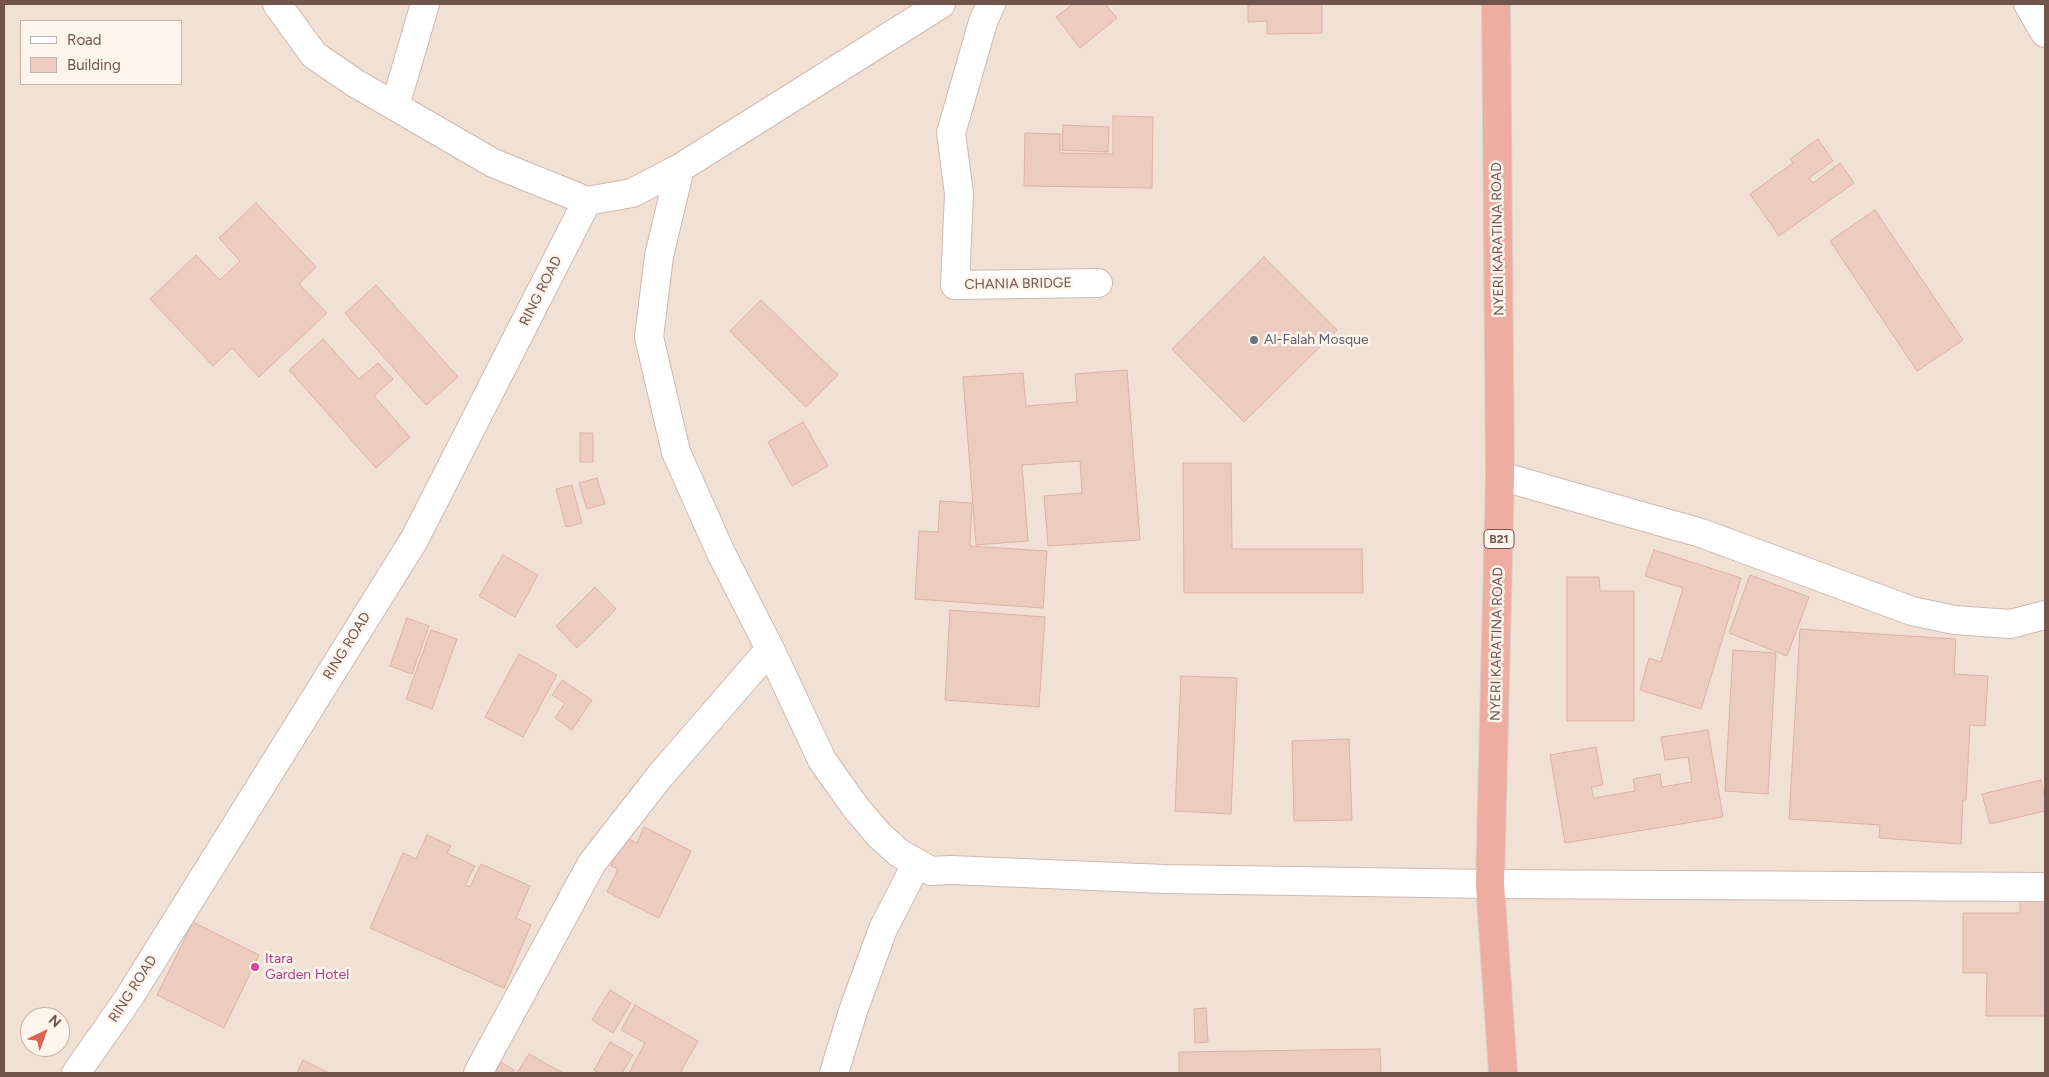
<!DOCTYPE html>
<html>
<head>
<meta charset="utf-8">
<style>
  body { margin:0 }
  #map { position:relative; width:2049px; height:1077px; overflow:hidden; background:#faf0e6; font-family:Figtree,sans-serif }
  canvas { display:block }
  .frame { position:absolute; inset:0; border:5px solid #71554d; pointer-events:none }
  .legend { position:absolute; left:20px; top:20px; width:162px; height:65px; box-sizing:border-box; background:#fdf4ec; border:1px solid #c5b4ac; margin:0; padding:6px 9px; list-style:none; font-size:15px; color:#71554d }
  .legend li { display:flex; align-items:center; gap:10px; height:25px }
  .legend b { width:25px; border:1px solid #c5b4ac }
  .north { position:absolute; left:20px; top:1007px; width:50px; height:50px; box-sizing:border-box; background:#fdf4ec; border:1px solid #c5b4ac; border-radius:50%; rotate:42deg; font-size:14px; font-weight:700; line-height:20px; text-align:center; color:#71554d }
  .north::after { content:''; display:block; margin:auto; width:18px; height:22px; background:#da6355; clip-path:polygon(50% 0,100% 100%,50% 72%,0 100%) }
</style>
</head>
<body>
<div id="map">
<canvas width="2049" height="1077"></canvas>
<div class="frame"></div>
<ul class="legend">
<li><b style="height:6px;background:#fff"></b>Road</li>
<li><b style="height:14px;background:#edccc0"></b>Building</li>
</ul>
<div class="north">N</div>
</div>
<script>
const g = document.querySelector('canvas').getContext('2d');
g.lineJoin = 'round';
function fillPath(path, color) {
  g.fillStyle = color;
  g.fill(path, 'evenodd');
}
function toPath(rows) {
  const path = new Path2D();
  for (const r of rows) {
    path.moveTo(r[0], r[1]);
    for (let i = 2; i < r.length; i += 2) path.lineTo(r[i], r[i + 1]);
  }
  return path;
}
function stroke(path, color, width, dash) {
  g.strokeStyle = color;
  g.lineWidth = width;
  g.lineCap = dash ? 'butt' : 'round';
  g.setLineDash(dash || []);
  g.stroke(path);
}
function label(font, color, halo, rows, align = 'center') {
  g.font = font + ' Figtree,sans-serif';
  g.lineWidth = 5;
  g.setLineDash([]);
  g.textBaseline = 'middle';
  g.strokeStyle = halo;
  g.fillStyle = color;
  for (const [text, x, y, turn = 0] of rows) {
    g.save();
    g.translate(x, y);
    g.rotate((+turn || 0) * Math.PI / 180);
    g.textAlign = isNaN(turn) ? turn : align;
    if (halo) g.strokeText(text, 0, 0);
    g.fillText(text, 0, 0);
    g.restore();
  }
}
fillPath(toPath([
  [4,4,2045,4,2045,1073,4,1073],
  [21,21,181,21,181,84,21,84],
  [30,1017,60,1017,60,1047,30,1047]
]), '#f1e1d5');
const building = toPath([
  [1073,4,1105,4,1117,18,1080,48,1056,17,1073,4],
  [1248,4,1322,4,1322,33,1267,34,1267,21,1248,22,1248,4],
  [1113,116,1153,117,1152,188,1024,186,1025,133,1060,134,1060,153,1113,154,1113,116],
  [1063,125,1109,127,1108,152,1062,150,1063,125],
  [1818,139,1833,161,1809,178,1813,183,1840,163,1854,183,1779,236,1750,194,1793,163,1790,159,1818,139],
  [256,203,316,267,299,284,327,313,259,377,232,348,213,366,150,299,196,255,220,280,240,261,219,238,256,203],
  [1875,210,1963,340,1917,371,1830,241,1875,210],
  [1264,257,1337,330,1244,422,1172,349,1264,257],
  [376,285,458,377,426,405,345,313,376,285],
  [761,300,838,375,806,407,730,331,761,300],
  [323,339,359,379,378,363,393,379,374,396,410,437,376,468,289,370,323,339],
  [1127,370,1140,540,1048,546,1044,496,1082,493,1080,461,1022,465,1028,541,976,545,963,377,1023,373,1026,406,1077,402,1075,374,1127,370],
  [803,422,828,466,792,486,768,442,803,422],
  [580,433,593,433,593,462,580,462,580,433],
  [1183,463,1231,463,1232,549,1362,549,1363,593,1184,593,1183,463],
  [597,478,605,504,587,509,579,483,597,478],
  [572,485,582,523,566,527,556,489,572,485],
  [940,501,972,503,970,546,1047,551,1043,608,915,599,919,531,938,532,940,501],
  [1654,550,1741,578,1701,709,1640,690,1649,658,1661,662,1683,588,1645,576,1654,550],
  [503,555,538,575,515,617,479,596,503,555],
  [1750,575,1809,597,1787,656,1729,633,1750,575],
  [1567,577,1599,577,1600,591,1634,591,1634,721,1567,721,1567,577],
  [595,587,616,609,577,648,556,626,595,587],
  [950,610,1045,617,1039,707,945,700,950,610],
  [407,618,429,626,412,674,390,666,407,618],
  [1800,629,1956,639,1954,674,1988,676,1985,726,1970,725,1966,800,1963,800,1961,844,1879,838,1880,825,1789,819,1800,629],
  [431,630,457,639,432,709,406,699,431,630],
  [1733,650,1776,653,1768,794,1725,791,1733,650],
  [519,654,557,675,523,737,485,717,519,654],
  [1181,676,1237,678,1231,814,1175,811,1181,676],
  [562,680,592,700,572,730,555,718,565,703,552,695,562,680],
  [1708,730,1723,817,1565,843,1550,755,1596,747,1603,785,1591,787,1594,798,1635,791,1633,779,1660,774,1662,787,1692,782,1688,757,1665,760,1661,737,1708,730],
  [1349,739,1352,820,1294,821,1292,741,1349,739],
  [2041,780,2045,799,2045,811,1990,824,1982,794,2041,780],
  [644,827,691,851,659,918,607,892,618,869,611,866,625,837,637,843,644,827],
  [427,835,451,846,447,853,475,866,465,885,470,887,481,864,530,886,516,918,531,925,504,988,370,928,403,853,416,859,427,835],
  [2020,901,2045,901,2045,1016,1986,1016,1987,973,1963,973,1963,913,2020,913,2020,901],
  [193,922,259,955,224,1028,157,995,193,922],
  [610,990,631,1003,613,1033,592,1020,610,990],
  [635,1005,698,1041,680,1073,629,1073,645,1043,621,1030,635,1005],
  [1206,1008,1208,1042,1195,1043,1194,1009,1206,1008],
  [610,1042,633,1055,622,1073,599,1073,594,1070,610,1042],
  [1380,1049,1381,1073,1179,1073,1179,1052,1380,1049],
  [529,1054,563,1073,517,1073,529,1054],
  [303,1060,329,1073,297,1073,303,1060],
  [501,1062,514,1070,512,1073,495,1073,501,1062]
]);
fillPath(building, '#edccc0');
stroke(building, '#dfb1a2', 1);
const minor = toPath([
  [277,4,314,55,355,83,493,163,587,201,632,193,680,168,941,4],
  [991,4,983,22,951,133,959,194,955,285,1098,283],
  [2028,4,2045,33],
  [395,106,425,4],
  [680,168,659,256,649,337,676,452,721,553,770,649,822,760,856,808,879,835,899,853,931,871,951,870,1164,879,1490,884,2045,887],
  [1500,476,1701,533,1912,611,1954,620,2010,624,2045,615],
  [76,1073,128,999,414,540,587,201],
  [478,1073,592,863,660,776,770,649],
  [834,1073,853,1011,883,929,917,863]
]);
const highway = toPath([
  [1496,4,1500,476,1490,884,1503,1073]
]);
stroke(minor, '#cdb9b0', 30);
stroke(highway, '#d7cfcd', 30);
stroke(minor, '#fff', 28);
stroke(highway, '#efada2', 28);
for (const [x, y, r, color] of [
  [1254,340,5,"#6b7280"],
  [255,967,5,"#d1479c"]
]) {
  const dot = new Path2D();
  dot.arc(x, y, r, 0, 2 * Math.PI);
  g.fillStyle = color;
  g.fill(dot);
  stroke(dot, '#fdf4ec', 2);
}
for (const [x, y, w] of [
  [1499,539,30]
]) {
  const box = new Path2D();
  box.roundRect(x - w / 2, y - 9.5, w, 19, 4);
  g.fillStyle = '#fdf4ec';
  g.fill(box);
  stroke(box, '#71554d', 1);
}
label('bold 12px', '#71554d', null, [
  ["B21",1499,539]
]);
label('14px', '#71554d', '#fdf4ec', [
  ["NYERI KARATINA ROAD",1498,239,-91],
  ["CHANIA BRIDGE",1018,284,-1],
  ["RING ROAD",541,291,-63],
  ["NYERI KARATINA ROAD",1497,644,-89],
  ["RING ROAD",347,646,-58],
  ["RING ROAD",133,989,-57]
]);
label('14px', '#5b616d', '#fdf4ec', [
  ["Al-Falah Mosque",1264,340]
], 'left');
label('14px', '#b23c85', '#fdf4ec', [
  ["Itara",265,959],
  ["Garden Hotel",265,975]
], 'left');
</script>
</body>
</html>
